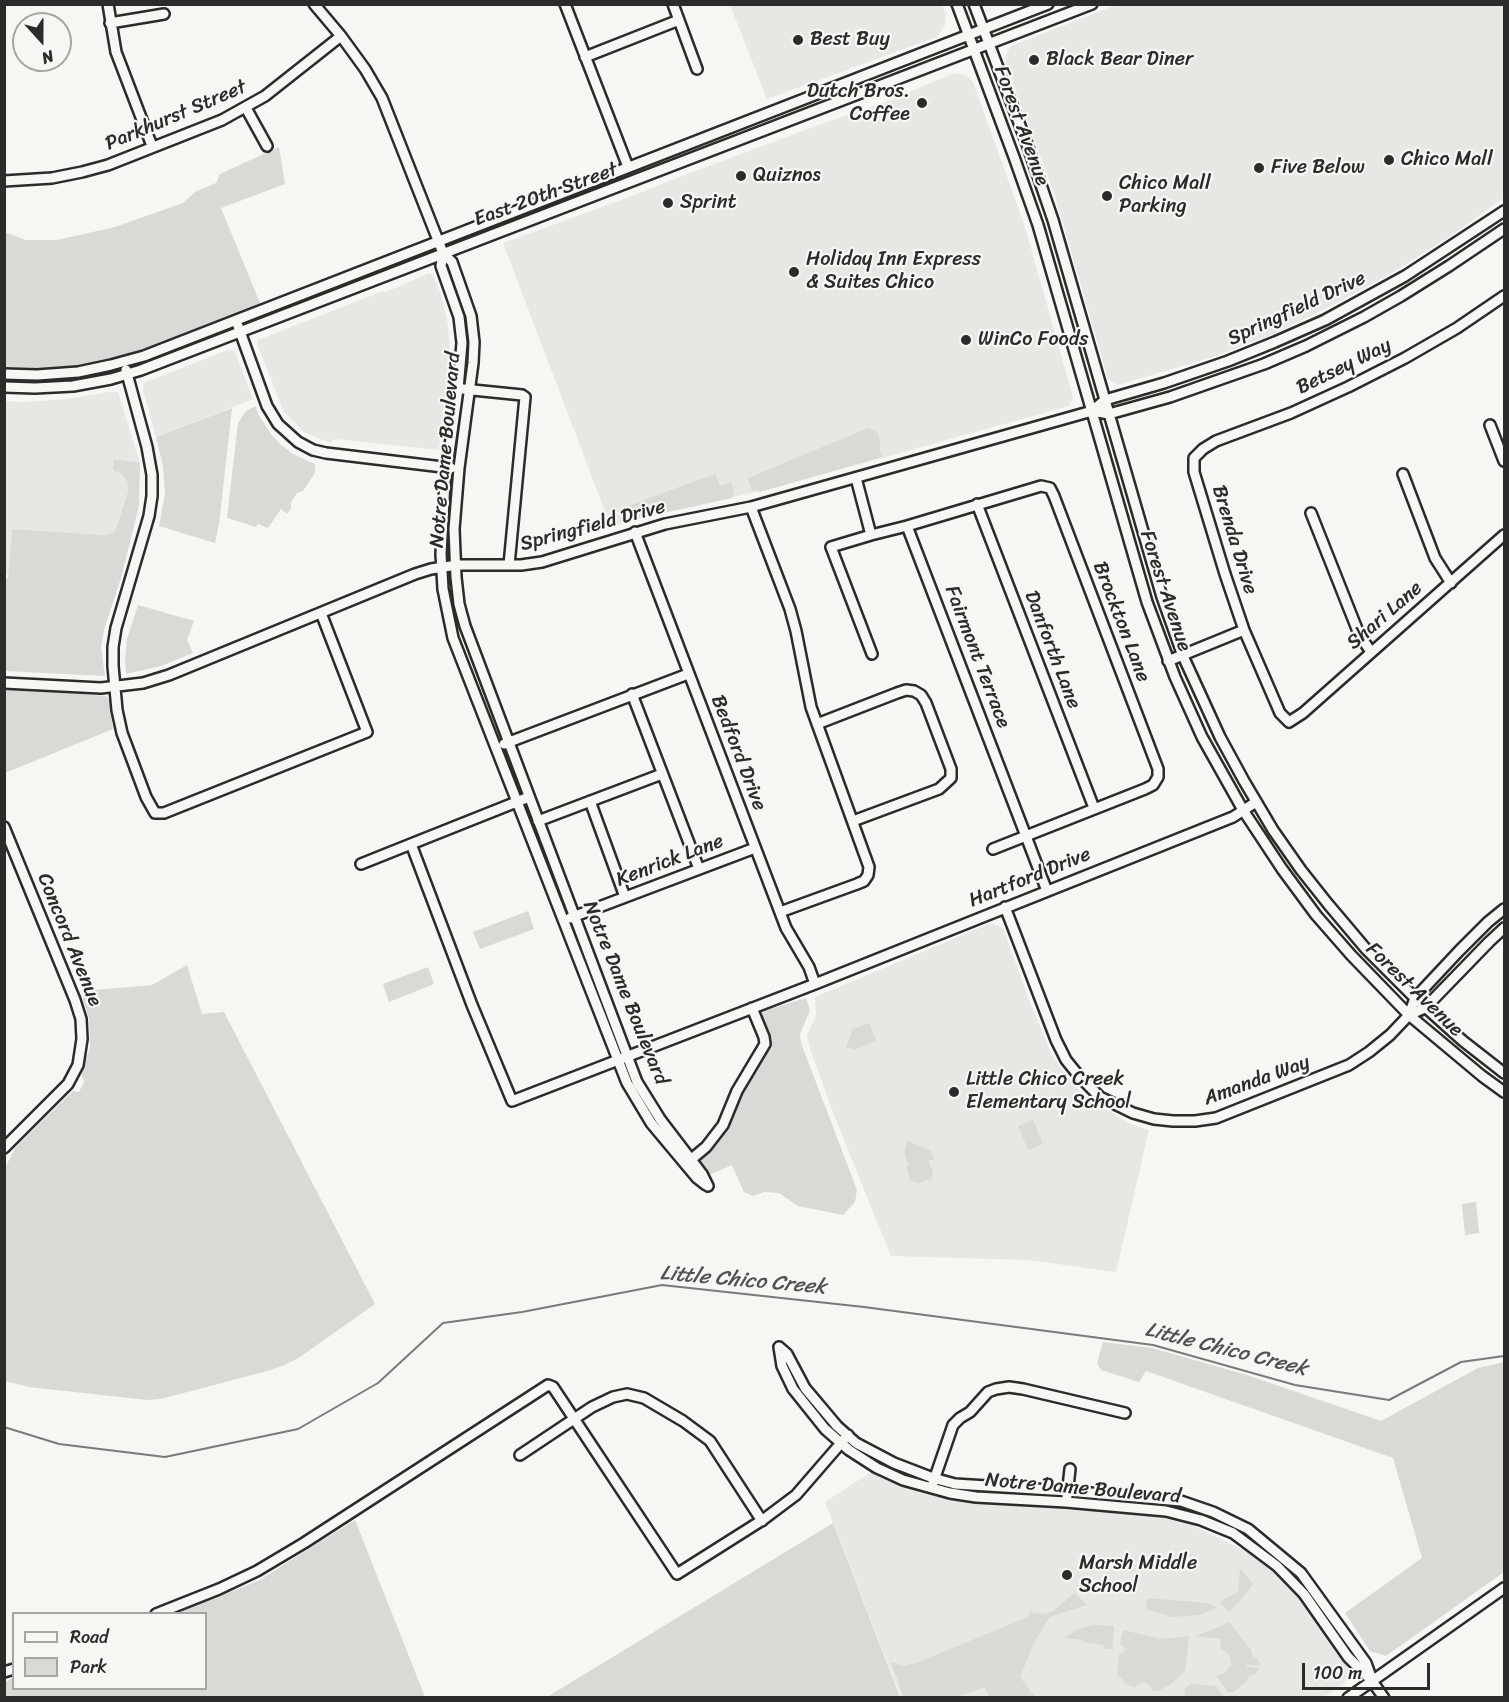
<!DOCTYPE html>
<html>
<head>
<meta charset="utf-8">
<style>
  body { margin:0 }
  #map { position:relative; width:1509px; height:1702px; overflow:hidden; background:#f6f6f2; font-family:Sriracha,sans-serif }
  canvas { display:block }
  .frame { position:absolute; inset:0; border:6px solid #2b2b2b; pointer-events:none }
  .legend { position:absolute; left:12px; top:1612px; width:195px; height:78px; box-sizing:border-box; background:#f6f6f2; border:2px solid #a5a5a2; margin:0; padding:8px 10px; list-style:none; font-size:18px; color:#2b2b2b }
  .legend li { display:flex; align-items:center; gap:12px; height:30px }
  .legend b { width:30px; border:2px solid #a5a5a2 }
  .north { position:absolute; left:12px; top:12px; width:60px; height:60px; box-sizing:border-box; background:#f6f6f2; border:2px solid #a5a5a2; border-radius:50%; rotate:159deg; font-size:16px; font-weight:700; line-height:24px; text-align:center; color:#2b2b2b }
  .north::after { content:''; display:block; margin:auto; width:21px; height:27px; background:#2b2b2b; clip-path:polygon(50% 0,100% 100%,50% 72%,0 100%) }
  .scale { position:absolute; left:1302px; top:1663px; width:128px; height:27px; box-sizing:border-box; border:3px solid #2b2b2b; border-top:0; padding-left:8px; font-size:18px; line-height:21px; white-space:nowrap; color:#2b2b2b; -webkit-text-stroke:4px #f6f6f2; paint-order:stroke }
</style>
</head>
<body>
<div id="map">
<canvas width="1509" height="1702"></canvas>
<div class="frame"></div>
<ul class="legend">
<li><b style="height:8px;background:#f6f6f2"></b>Road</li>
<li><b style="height:16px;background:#d9d9d5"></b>Park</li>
</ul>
<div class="north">N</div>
<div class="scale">100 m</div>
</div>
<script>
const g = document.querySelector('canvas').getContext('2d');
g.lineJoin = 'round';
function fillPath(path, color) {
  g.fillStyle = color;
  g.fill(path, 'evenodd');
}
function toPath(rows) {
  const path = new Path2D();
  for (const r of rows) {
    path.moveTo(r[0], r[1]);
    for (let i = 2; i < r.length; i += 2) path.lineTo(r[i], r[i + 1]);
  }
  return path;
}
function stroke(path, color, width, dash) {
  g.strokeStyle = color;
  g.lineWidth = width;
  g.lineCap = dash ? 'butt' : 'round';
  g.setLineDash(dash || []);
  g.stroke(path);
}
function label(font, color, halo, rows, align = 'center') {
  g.font = font + ' Sriracha,sans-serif';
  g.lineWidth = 4.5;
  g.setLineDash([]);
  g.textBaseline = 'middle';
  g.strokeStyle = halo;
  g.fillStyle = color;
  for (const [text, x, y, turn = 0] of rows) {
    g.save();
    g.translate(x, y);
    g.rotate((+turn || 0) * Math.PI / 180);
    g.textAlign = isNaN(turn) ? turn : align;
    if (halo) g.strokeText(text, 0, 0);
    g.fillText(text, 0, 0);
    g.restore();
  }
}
fillPath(toPath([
  [1119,4,1504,5,1504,198,1452,235,1392,273,1334,304,1276,333,1216,356,1118,385,1108,379,1055,196,1005,61,1006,54,1011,46],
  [730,5,942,5,946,14,945,25,937,37,767,99],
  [954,73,966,75,973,82,1024,224,1073,397,1069,406,770,489,657,513,611,527,503,243,624,199,685,175,813,127,891,100],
  [429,273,434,275,442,298,448,325,450,352,439,450,336,439,330,443,304,432,284,412,257,344,258,340,383,291,386,292],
  [231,350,235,352,253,399,156,437,143,390,144,384,146,382,225,351],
  [109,392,118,392,140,463,114,460,128,483,128,491,115,532,110,534,103,535,12,529,8,575,4,575,4,401,24,402,67,399],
  [991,923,1003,928,1031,1005,1052,1055,1071,1083,1092,1101,1119,1117,1128,1123,1149,1130,1116,1272,1028,1260,891,1256,834,1115,810,1049,807,1035,816,1016,815,997],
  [877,1468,931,1488,942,1498,964,1502,1016,1505,1066,1502,1163,1514,1182,1520,1241,1549,1261,1553,1301,1600,1353,1676,1324,1697,901,1697,825,1502]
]), '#e7e7e3');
fillPath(toPath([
  [279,147,285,184,221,208,260,303,244,312,130,355,96,364,36,369,5,368,4,232,26,240,57,240,115,227,183,203,195,192,216,183,220,174],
  [256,406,258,414,271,434,281,445,293,454,315,464,315,473,303,491,297,493,291,502,291,508,287,514,281,509,268,528,258,524,256,527,227,518,238,423,246,411],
  [232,408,219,524,215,543,159,526,165,494,163,466,156,437],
  [868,428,877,431,880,441,880,451,882,457,760,492,755,489,754,492,751,488,748,478],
  [114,459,140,463,139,506,121,578,104,630,101,647,105,676,5,671,5,582,8,577,12,529,103,535,110,534,115,532,128,491,128,483,122,474,113,470],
  [715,474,720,486,731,482,734,492,732,498,632,520,628,518,627,520,622,508],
  [138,605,194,621,187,640,193,653,161,666,126,674,125,660,127,639],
  [5,688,106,696,109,700,113,729,5,773],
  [528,911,534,929,480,949,473,932],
  [187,965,202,1014,224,1012,375,1304,297,1359,284,1365,271,1370,161,1399,147,1400,29,1387,5,1381,5,1168,15,1148,73,1091,79,1092,84,1082,81,1072,90,1048,89,1018,83,1001,83,991,152,985],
  [428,967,434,984,389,1002,383,984],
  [806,998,810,1010,800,1034,801,1043,857,1190,855,1202,843,1215,798,1206,779,1193,764,1192,753,1196,744,1192,732,1165,707,1176,698,1161,718,1140,727,1127,737,1101,771,1044,760,1015,763,1011],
  [869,1023,876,1041,854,1050,846,1047,853,1029],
  [1033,1120,1043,1144,1028,1150,1018,1126],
  [908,1141,931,1151,934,1159,928,1161,933,1172,931,1179,918,1183,911,1181,906,1167,909,1166,904,1152],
  [1476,1202,1479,1233,1465,1235,1462,1204],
  [1103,1342,1152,1348,1247,1375,1381,1421,1478,1368,1504,1362,1504,1572,1386,1656,1370,1651,1345,1613,1422,1558,1393,1458,1146,1371,1139,1382,1101,1370,1097,1363],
  [355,1520,425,1697,5,1697,5,1682,13,1678,14,1688,206,1688,206,1614,176,1613,258,1581],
  [833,1523,900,1697,547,1697],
  [1240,1568,1253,1584,1245,1595,1229,1612,1219,1602,1238,1592],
  [1075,1593,1087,1605,1050,1617,1034,1643,1020,1677,1035,1697,989,1697,985,1687,957,1697,904,1697,891,1662,904,1666,916,1663,1028,1617,1030,1612,1041,1614,1052,1612],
  [1147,1598,1208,1603,1217,1608,1199,1615,1172,1617,1146,1609],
  [1229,1622,1252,1651,1252,1656,1257,1658,1260,1663,1260,1666,1246,1664,1248,1667,1260,1668,1256,1674,1249,1675,1248,1680,1234,1692,1228,1692,1216,1676,1225,1673,1231,1665,1229,1654,1220,1648,1221,1639,1195,1636,1212,1630],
  [1093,1625,1114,1626,1112,1649,1105,1649,1103,1645,1084,1642,1082,1640,1064,1638,1078,1629],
  [1123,1630,1161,1639,1189,1636,1185,1671,1170,1685,1157,1691,1152,1691,1150,1685,1145,1682,1138,1684,1136,1688,1126,1684,1117,1674,1119,1654,1123,1653,1125,1650,1124,1646,1120,1644],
  [1191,1684,1216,1686,1223,1696,1221,1698,1184,1697,1185,1688]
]), '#d9d9d5');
stroke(toPath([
  [4,1427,59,1444,165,1457,298,1429,378,1383,443,1323,522,1312,662,1285,864,1307,1153,1345,1295,1385,1389,1400,1461,1362,1504,1356]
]), '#7a7a78', 2);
const minor = toPath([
  [108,4,116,52,152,146],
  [314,4,341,36,365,69,382,98,443,253,452,262,471,316,474,342,473,363,459,468,454,529,456,577,459,604,465,626,637,1082,660,1119,702,1174,708,1186],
  [565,4,628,167],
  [673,4,697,69],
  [957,4,1014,157,1038,225,1147,602,1175,677,1202,737,1243,810,1282,869,1316,915,1351,955,1409,1015,1482,1076,1504,1092],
  [974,4,1027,144,1053,220,1162,597,1183,656,1220,737,1244,781,1273,830,1301,870,1328,904,1366,949,1415,998,1463,1041,1504,1073],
  [110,23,164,14],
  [585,57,679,20],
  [246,108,267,146],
  [4,181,52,178,82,172,108,165,222,120,265,96,341,36],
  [443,253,441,266,459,317,462,343,458,389,445,481,441,554,443,589,453,638,627,1083,651,1123,697,1178,706,1185],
  [1504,296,1457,328,1405,358,1348,387,1291,413,1216,441,1203,449,1194,458,1194,472,1225,574,1244,630,1280,713,1289,722,1303,713,1504,535],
  [238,326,267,406,278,424,298,442,313,450,326,453,451,468],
  [126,370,147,447,152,475,152,496,149,516,116,628,113,647,113,666,117,710,122,733,146,797,155,813,164,813,367,732,321,613],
  [4,374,37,375,78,372,111,365,144,356,1048,4],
  [4,387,35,388,73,386,111,379,141,370,1092,4],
  [463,389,522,395,525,397,509,565],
  [1092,411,1109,414,1170,397,1264,364,1306,346,1364,317,1401,296,1449,266,1504,229],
  [1490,425,1504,461],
  [1403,474,1435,558,1451,583],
  [856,478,871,535,907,526,1047,891],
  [977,504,1094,808],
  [751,507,790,609,796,631,811,707,869,867,868,875,864,881,857,884,780,912],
  [1311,513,1359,634,1371,652],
  [907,526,1041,486,1050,488,1054,496,1158,769,1158,777,1153,785,1145,789,993,849],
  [635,532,786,928,809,967,815,984],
  [871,535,831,547,872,654],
  [1168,661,1244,630],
  [4,683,101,688,143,683,169,675,415,574,431,569,457,565,521,565,542,562,665,524,751,507,1092,411,1105,400,1164,383,1228,361,1275,342,1325,320,1405,276,1504,211],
  [632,694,699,869],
  [817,724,897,693,906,690,914,691,921,695,926,703,951,769,951,778,939,789,853,821],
  [504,744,688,674],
  [529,797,411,844,472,1005,512,1101,815,984,1233,817,1256,802],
  [590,801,625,897],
  [538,821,662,774],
  [4,827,75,1000,81,1019,82,1039,78,1065,68,1084,4,1148],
  [361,864,411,844],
  [1005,907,1056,1040,1066,1060,1079,1076,1100,1097,1133,1113,1154,1119,1173,1121,1195,1121,1216,1118,1349,1065,1369,1052,1390,1035,1409,1015,1425,1008,1489,942,1504,928],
  [570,918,755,848],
  [1409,1015,1415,998,1459,951,1488,922,1504,909],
  [688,1162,706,1147,723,1125,737,1091,765,1044,764,1037,752,1008],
  [779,1347,782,1366,793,1389,825,1429,849,1450,877,1468,903,1480,950,1493,976,1497,1066,1502,1166,1511,1201,1520,1233,1533,1277,1566,1304,1594,1348,1657,1372,1681,1384,1698],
  [779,1347,787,1354,805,1388,837,1426,856,1443,894,1463,933,1478,955,1484,1068,1491,1181,1501,1213,1512,1248,1529,1301,1573,1366,1663,1371,1677],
  [520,1455,592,1407,613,1397,627,1394,644,1398,683,1421,710,1441,762,1521],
  [933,1483,953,1425,960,1418,970,1412,988,1392,996,1389,1009,1387,1023,1389,1125,1413],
  [1067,1496,1070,1469],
  [156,1614,219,1589,257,1571,304,1543,548,1385,553,1387,557,1393,677,1574,764,1519,796,1495,848,1435],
  [4,1672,14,1669],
  [1348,1698,1504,1588]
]);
stroke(minor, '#2b2b2b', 14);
stroke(minor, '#f6f6f2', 9);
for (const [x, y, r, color] of [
  [798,40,6,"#2b2b2b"],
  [1034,60,6,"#2b2b2b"],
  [922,103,6,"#2b2b2b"],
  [1389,160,6,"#2b2b2b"],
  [1259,168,6,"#2b2b2b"],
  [741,176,6,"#2b2b2b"],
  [1107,196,6,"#2b2b2b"],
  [668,203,6,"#2b2b2b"],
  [794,272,6,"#2b2b2b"],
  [966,340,6,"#2b2b2b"],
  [954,1092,6,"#2b2b2b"],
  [1067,1575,6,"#2b2b2b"]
]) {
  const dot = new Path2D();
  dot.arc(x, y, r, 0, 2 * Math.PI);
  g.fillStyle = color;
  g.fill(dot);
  stroke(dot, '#f6f6f2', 2);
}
label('20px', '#2b2b2b', '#f6f6f2', [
  ["Best Buy",810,40],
  ["Black Bear Diner",1046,60],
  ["Dutch Bros.",910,92,"right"],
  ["Coffee",910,115,"right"],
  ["Chico Mall",1401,160],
  ["Five Below",1271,168],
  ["Quiznos",753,176],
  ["Chico Mall",1119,184],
  ["Parking",1119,207],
  ["Sprint",680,203],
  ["Holiday Inn Express",806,260],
  ["& Suites Chico",806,283],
  ["WinCo Foods",978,340],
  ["Little Chico Creek",966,1080],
  ["Elementary School",966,1103],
  ["Marsh Middle",1079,1564],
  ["School",1079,1587]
], 'left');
label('20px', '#2b2b2b', '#f6f6f2', [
  ["Parkhurst Street",176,116,-23],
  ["Forest Avenue",1021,126,70],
  ["East 20th Street",546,195,-20],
  ["Springfield Drive",1297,309,-25],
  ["Betsey Way",1344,367,-26],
  ["Notre Dame Boulevard",446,450,-85],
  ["Springfield Drive",593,526,-15],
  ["Brenda Drive",1234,540,73],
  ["Forest Avenue",1165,591,72],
  ["Shari Lane",1385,616,-41],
  ["Brockton Lane",1121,622,69],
  ["Danforth Lane",1052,650,69],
  ["Fairmont Terrace",977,657,69],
  ["Bedford Drive",738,753,69],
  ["Kenrick Lane",670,861,-21],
  ["Hartford Drive",1030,878,-22],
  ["Concord Avenue",69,940,68],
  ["Forest Avenue",1414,990,44],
  ["Notre Dame Boulevard",625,993,68],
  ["Amanda Way",1257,1081,-20],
  ["Notre Dame Boulevard",1083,1489,5]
]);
label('italic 21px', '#525251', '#f6f6f2', [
  ["Little Chico Creek",743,1281,5],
  ["Little Chico Creek",1226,1350,14]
]);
</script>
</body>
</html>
